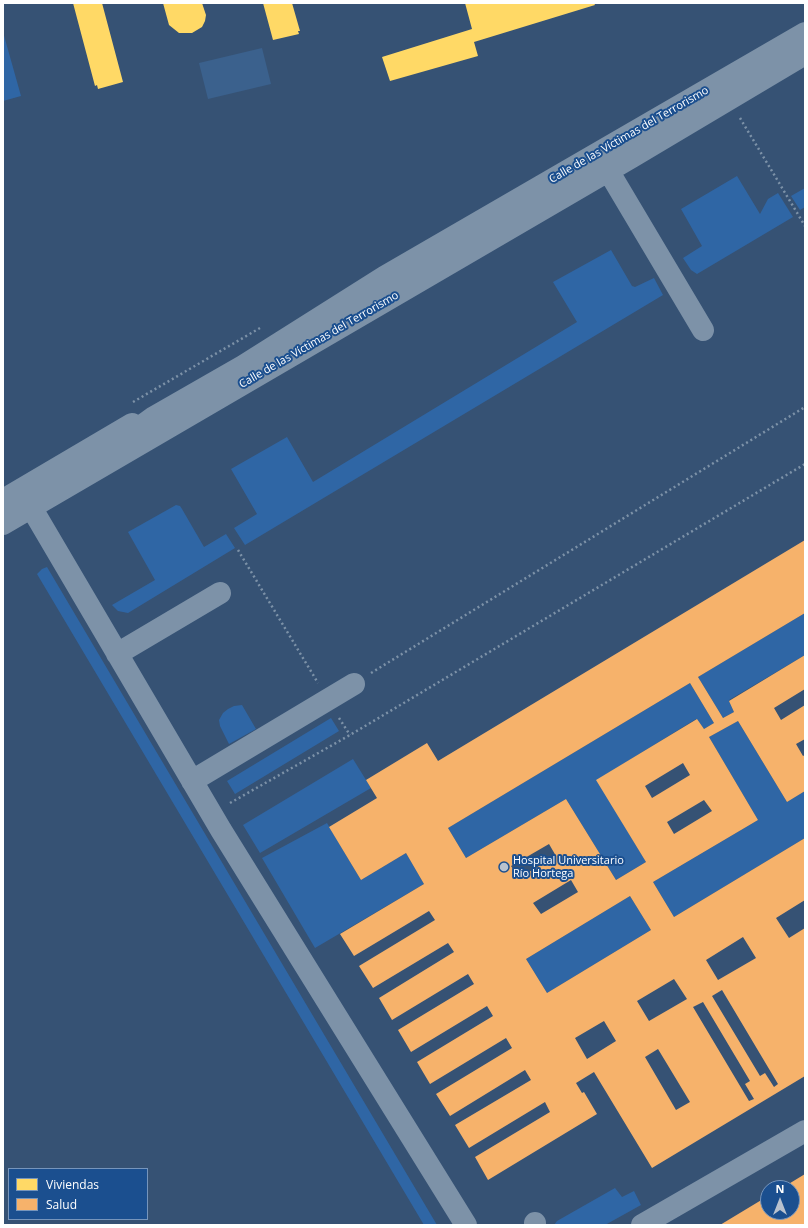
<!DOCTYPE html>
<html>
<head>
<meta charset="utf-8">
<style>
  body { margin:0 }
  #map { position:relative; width:808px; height:1228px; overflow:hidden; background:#365274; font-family:"Open Sans",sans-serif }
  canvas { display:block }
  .frame { position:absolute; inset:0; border:4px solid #fff; pointer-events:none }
  .legend { position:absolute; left:8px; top:1168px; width:140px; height:52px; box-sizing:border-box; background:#1b4f8f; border:1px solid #7695bc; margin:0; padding:5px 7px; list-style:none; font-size:12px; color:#fff }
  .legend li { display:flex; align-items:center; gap:8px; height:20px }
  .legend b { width:20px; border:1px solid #7695bc }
  .north { position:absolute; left:760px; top:1180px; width:40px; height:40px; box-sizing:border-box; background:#1b4f8f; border:1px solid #7695bc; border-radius:50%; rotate:0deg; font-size:11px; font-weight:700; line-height:16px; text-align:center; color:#fff }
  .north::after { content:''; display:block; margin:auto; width:14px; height:18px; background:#b9c2ce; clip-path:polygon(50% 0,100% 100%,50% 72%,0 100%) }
</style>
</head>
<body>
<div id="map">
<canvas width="808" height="1228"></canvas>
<div class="frame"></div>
<ul class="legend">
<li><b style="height:11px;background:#ffd966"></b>Viviendas</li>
<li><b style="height:11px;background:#f6b26b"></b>Salud</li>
</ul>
<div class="north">N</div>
</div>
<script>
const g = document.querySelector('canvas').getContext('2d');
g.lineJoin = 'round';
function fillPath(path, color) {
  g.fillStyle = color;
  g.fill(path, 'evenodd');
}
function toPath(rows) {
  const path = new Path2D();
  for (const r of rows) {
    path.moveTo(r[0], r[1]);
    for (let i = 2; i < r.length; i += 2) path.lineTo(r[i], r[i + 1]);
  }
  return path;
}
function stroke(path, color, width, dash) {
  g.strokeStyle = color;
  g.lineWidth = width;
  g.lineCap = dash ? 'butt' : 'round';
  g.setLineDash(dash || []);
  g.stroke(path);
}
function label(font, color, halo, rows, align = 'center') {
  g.font = font + ' "Open Sans",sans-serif';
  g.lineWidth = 4;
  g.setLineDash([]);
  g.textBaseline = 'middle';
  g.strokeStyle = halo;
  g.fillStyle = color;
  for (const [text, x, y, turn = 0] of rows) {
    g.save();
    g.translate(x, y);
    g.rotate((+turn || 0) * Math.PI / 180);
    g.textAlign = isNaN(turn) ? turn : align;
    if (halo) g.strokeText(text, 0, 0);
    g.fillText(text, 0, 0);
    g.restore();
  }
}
fillPath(toPath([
  [3,32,21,96,3,101],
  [737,176,760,214,768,199,778,193,793,217,697,274,691,270,683,258,702,246,681,209],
  [805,188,805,207,800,210,791,196],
  [611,250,632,286,635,287,654,278,663,295,245,545,234,528,257,514,231,469,287,437,313,482,577,322,553,282],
  [176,505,180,506,182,509,204,547,226,534,235,548,128,613,118,611,112,605,155,580,128,532],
  [47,567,147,736,437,1225,424,1225,37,574,42,569],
  [805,613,805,655,729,700,734,712,723,718,698,677],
  [690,683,714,723,704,729,696,719,597,780,646,862,616,880,566,799,466,858,448,828],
  [242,705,256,729,229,744,220,726,219,720,223,713,228,709,234,706],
  [331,718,339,731,235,794,227,781],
  [738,721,787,802,805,791,805,838,674,917,653,882,758,820,709,737],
  [353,759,371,788,260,853,243,825],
  [327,823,361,880,406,853,424,884,315,948,262,858],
  [630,896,651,930,547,993,526,959],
  [615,1188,622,1197,634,1191,641,1205,605,1225,554,1225,557,1221]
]), '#2f66a5');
fillPath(toPath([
  [262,48,271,84,208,99,199,63]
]), '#3b618d');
fillPath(toPath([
  [73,3,102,3,123,82,98,89,97,85,95,86],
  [163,3,202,3,206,15,205,21,202,27,192,33,179,33,169,25],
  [263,3,292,3,300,31,298,31,299,34,273,40],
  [465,3,594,3,595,5,474,42,478,56,390,81,382,57,472,29]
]), '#ffd966');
fillPath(toPath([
  [805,540,805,613,698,677,723,718,734,712,729,701,805,655,805,689,774,708,781,720,805,705,805,739,796,744,803,756,805,755,805,791,787,802,738,721,709,737,758,820,653,882,674,917,805,838,805,900,776,918,789,938,805,928,805,1076,652,1168,594,1072,576,1083,582,1093,584,1092,597,1114,488,1180,475,1157,550,1112,545,1102,469,1148,455,1125,531,1080,525,1070,450,1116,436,1094,512,1048,506,1038,430,1084,417,1062,493,1016,487,1006,411,1052,398,1030,474,984,468,974,392,1020,379,998,454,952,448,943,373,988,359,966,435,920,429,911,354,956,340,934,424,884,406,853,361,880,329,827,377,798,366,780,427,743,438,761],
  [690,683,714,723,704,729,697,719,596,780,646,862,616,880,566,799,466,858,448,828],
  [683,763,690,775,652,798,645,786],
  [704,800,712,811,674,834,667,822],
  [549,844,556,856,519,878,511,866],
  [571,880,578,892,541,914,533,903],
  [630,896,651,930,547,993,526,959],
  [743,937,756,958,718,980,706,960],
  [674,979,687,999,649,1021,637,1001],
  [722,990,778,1084,774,1087,765,1073,760,1076,712,996],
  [703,1002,750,1081,745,1084,754,1099,749,1101,693,1007],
  [604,1021,616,1041,587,1059,575,1038],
  [658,1049,690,1102,676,1110,645,1057],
  [805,1174,805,1225,720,1225,768,1196,768,1212,792,1212,792,1188,782,1188]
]), '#f6b26b');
stroke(toPath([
  [740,118,805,226],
  [133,402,260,328],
  [238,550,318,683],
  [371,673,805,407],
  [339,718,350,735],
  [230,803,350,735,805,464]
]), '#7d92a8', 2.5, [2, 3]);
stroke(toPath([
  [592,170,606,172,612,177,703,330],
  [121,441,154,417,243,366,384,277,805,33],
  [3,500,132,424],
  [31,507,221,830,466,1225],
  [3,524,632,157,805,54],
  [117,654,220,593],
  [192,781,354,684],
  [535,1223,535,1225],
  [642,1225,805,1131]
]), '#7d92a8', 22);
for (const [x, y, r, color] of [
  [504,867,5,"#b9c2ce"]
]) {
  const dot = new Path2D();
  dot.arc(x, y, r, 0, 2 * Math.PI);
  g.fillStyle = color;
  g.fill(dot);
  stroke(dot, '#1b4f8f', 1.5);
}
label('11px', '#fff', '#1b4f8f', [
  ["Calle de las Víctimas del Terrorismo",629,135,-30],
  ["Calle de las Víctimas del Terrorismo",319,340,-30]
]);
label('11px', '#fff', '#1b4f8f', [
  ["Hospital Universitario",513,861],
  ["Río Hortega",513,874]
], 'left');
</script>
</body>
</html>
